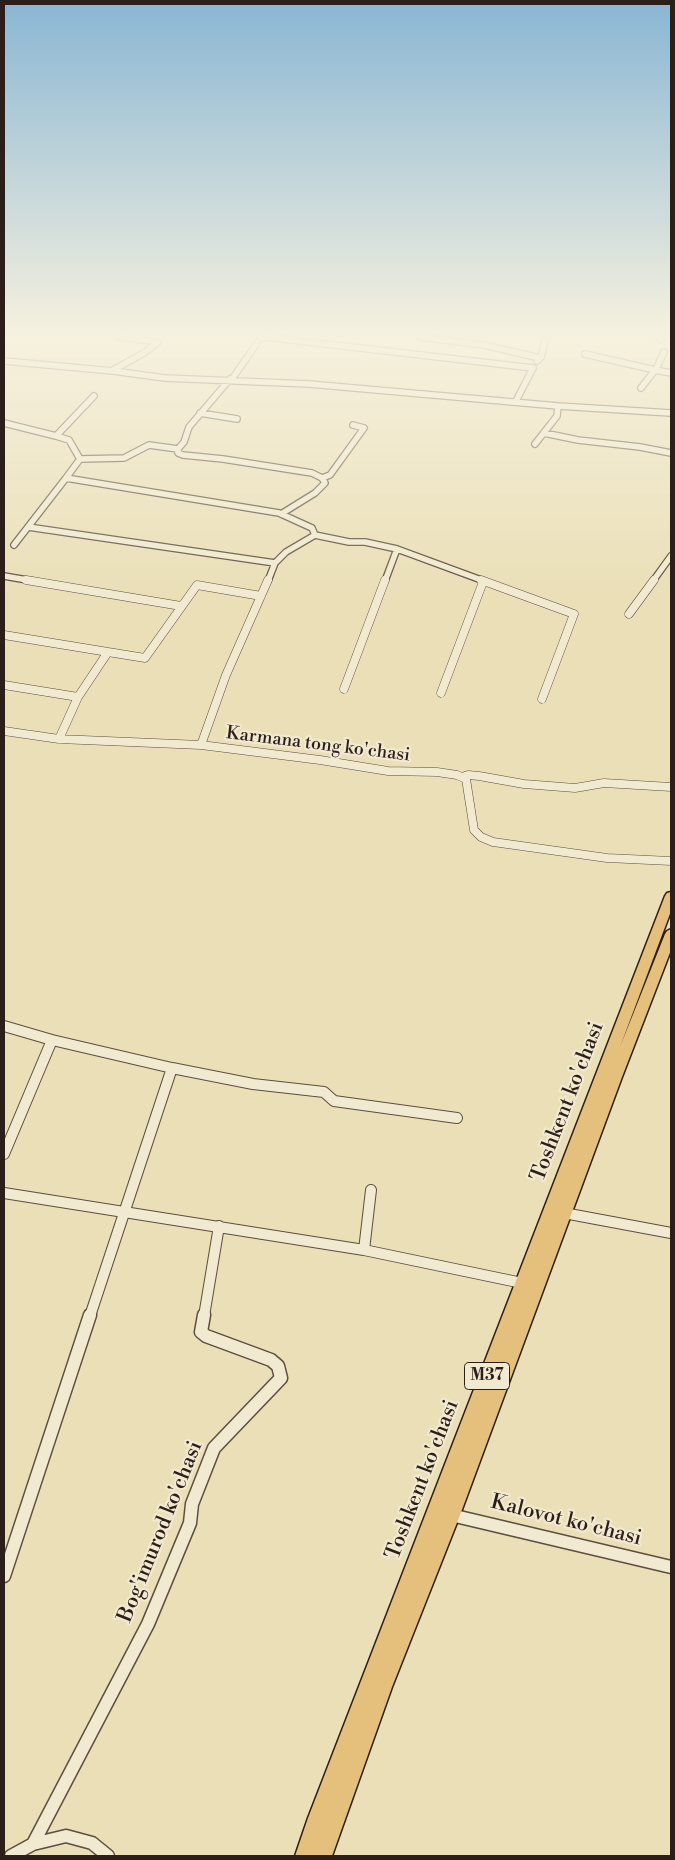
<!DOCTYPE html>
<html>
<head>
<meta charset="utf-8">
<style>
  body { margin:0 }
  #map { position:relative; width:675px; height:1860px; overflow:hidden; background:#eadfb7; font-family:"Libre Bodoni",serif }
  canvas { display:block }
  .frame { position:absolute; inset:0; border:5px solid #2c1e19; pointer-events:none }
</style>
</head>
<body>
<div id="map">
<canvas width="675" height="1860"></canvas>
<div class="frame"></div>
</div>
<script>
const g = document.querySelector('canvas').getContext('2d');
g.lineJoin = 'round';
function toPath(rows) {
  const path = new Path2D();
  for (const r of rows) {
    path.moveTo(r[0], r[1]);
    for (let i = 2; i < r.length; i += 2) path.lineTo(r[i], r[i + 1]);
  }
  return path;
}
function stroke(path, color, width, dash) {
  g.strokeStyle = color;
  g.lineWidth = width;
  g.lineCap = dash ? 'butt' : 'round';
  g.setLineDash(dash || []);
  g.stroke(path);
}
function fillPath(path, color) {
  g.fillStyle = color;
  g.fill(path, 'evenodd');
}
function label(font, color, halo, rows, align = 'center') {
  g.font = font + ' "Libre Bodoni",serif';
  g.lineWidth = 4.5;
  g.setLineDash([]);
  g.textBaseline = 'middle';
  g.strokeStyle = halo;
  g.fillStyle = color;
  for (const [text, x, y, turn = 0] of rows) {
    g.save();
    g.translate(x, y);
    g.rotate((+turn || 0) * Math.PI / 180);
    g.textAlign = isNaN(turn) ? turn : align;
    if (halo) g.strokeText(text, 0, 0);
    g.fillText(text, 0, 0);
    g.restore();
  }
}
const minorFar3 = toPath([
  [265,337,533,368,516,401],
  [420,337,484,345,540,358],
  [659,337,661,340],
  [585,354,655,370],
  [4,361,113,371,165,378,309,384,558,406,671,413],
  [537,361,541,357,545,340,548,337],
  [656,369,664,352],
  [113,370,144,353,158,342,120,337],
  [230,379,189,427,184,442,178,449,149,445,124,458,80,459,66,478,279,513,312,528,315,535],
  [232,379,260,339,265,337],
  [641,388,655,370,671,373],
  [200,413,237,419],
  [4,423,56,436],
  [544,433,578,440,640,447,671,453],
  [535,444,557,416,558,406],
  [178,449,178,453,183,455,223,459,312,473,322,478,325,483,315,493,281,514],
  [80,459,69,440,56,436,94,396],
  [322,478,330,475,364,428,353,425],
  [28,527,275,563],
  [14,545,66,478],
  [397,549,484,581],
  [4,576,33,581],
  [268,581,275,563,286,552,315,535,349,542,365,542,397,549,385,581],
  [653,581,671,556]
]);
const minorFar2 = toPath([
  [26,580,181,606],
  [268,580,226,675,201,745,320,760,388,771,437,772,457,775,466,779,474,830,481,837,493,842,607,858,671,861],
  [481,580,574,614,542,699],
  [629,614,654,580],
  [4,635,108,652],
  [4,685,78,697],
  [344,689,385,580],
  [441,693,483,582],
  [4,731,59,739,201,745],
  [59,739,78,697,108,652,145,658,197,585,261,596],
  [462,777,468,775,479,776,524,784,575,788,604,783,671,787]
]);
const minorFar1 = toPath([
  [4,1026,52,1040],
  [4,1154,52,1040,172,1068,253,1084,324,1092,334,1101,457,1118],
  [4,1193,364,1250,522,1283],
  [564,1213,671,1233],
  [364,1250,371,1190],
  [90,1316,172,1068],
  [204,1316,219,1226]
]);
const minor = toPath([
  [451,1515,671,1567],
  [4,1576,90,1315],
  [33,1844,148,1624,190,1523,192,1504,214,1448,281,1378,278,1366,271,1360,206,1336,201,1332,204,1315],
  [11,1856,33,1844,66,1836,92,1843,108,1856]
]);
const highway = toPath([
  [671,892,671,911,620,1047,665,934,667,931,671,929,671,950,622,1077,460,1515,392,1687,332,1856,295,1856,308,1818,665,896,667,893,671,892]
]);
stroke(minorFar3, '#5c4e40', 8);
stroke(minorFar2, '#5c4e40', 9);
stroke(minorFar1, '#5c4e40', 12);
stroke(minor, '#5c4e40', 15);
stroke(highway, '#2c1e19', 3);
stroke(minorFar3, '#f1ead0', 5.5);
stroke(minorFar2, '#f1ead0', 8);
stroke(minorFar1, '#f1ead0', 10);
stroke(minor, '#f1ead0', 12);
fillPath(highway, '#e5c07c');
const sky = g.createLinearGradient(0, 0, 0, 597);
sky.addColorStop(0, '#89b6d4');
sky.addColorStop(0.56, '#f6f1df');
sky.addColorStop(1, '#f6f1df00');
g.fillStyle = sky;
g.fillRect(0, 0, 675, 597);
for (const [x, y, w] of [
  [487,1376,45]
]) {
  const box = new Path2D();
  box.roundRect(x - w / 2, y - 13.5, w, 27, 4);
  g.fillStyle = '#f1ead0';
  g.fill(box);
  stroke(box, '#2c1e19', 1);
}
label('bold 16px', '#2c1e19', null, [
  ["M37",487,1376]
]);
label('18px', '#2c1e19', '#f1ead0', [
  ["Karmana tong ko'chasi",318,745,7]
]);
label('21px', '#2c1e19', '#f1ead0', [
  ["Toshkent ko'chasi",568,1102,-69],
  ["Toshkent ko'chasi",423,1480,-69],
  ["Kalovot ko'chasi",566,1521,14],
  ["Bog'imurod ko'chasi",161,1532,-68]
]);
</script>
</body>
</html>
